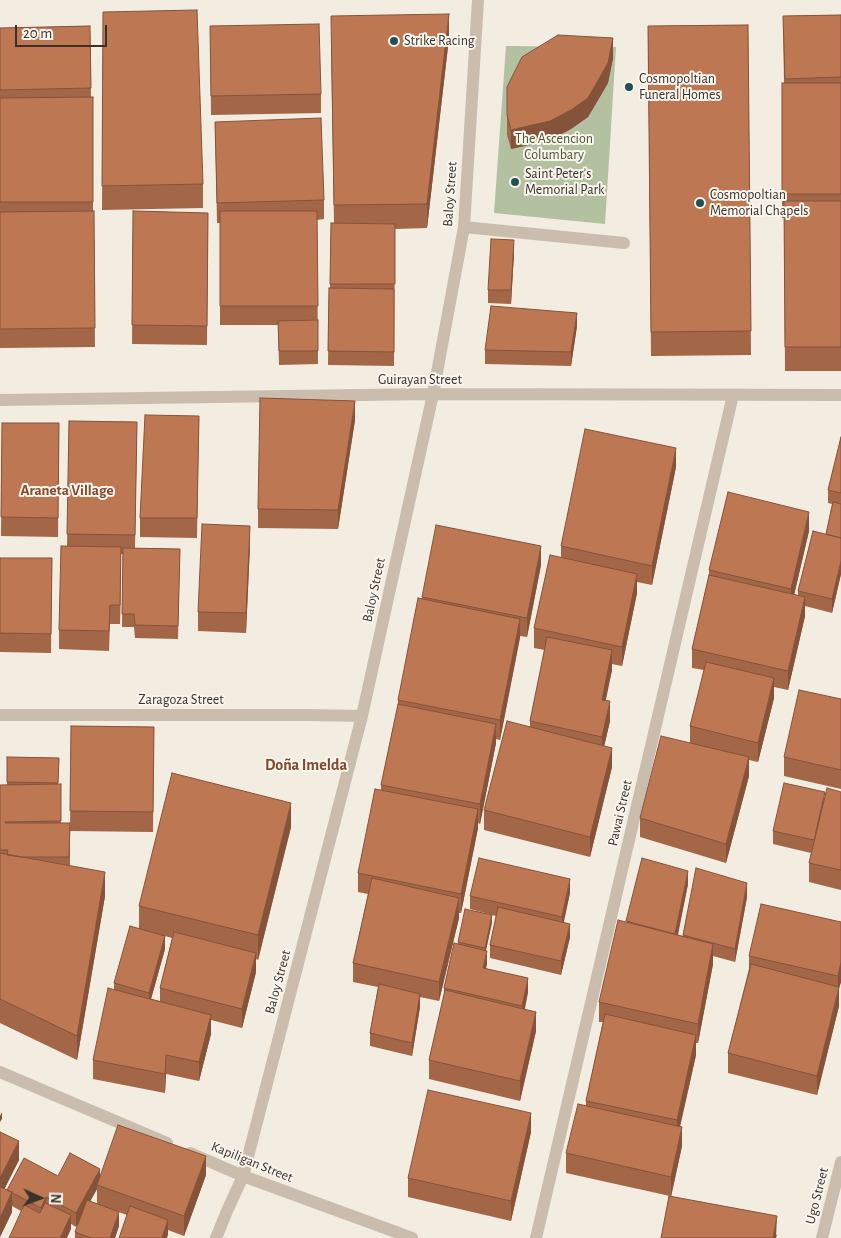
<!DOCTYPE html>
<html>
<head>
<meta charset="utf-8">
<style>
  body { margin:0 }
  #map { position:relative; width:841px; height:1238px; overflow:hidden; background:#f2ece1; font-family:"Alegreya Sans",sans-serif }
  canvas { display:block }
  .north { position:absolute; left:15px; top:1173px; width:50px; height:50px; -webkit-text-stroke:4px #faf5ed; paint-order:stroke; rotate:92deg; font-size:14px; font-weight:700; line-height:20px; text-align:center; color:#39312b }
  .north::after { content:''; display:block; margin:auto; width:18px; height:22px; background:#39312b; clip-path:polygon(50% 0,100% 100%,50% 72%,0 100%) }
  .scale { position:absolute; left:15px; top:25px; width:92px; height:22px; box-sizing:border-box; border:2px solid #39312b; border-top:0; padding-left:6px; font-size:15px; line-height:18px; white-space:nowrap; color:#39312b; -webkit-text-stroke:4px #faf5ed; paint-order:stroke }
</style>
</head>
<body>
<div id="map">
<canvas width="841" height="1238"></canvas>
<div class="north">N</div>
<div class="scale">20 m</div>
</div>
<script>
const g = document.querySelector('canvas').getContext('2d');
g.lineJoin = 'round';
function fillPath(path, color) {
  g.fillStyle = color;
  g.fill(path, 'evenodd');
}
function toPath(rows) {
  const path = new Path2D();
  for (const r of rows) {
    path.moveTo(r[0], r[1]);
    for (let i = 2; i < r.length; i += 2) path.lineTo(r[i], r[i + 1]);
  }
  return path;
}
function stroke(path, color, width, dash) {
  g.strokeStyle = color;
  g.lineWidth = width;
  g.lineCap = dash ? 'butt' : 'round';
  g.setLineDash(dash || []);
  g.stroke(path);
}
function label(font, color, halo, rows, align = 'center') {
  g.font = font + ' "Alegreya Sans",sans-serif';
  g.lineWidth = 4;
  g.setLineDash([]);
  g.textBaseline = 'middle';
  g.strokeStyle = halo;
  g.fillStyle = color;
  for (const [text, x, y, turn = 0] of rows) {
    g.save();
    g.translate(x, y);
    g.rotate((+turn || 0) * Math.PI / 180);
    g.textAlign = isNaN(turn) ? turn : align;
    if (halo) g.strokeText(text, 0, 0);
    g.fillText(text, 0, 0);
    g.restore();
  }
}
fillPath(toPath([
  [506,46,616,47,605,224,494,213]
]), '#b3c1a1');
stroke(toPath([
  [464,227,624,243],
  [216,1238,227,1211,243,1176]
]), '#cabdad', 12);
stroke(toPath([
  [0,400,433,394,841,395],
  [0,715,310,715,362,716],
  [0,1072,167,1143],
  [190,1153,243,1176,412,1238],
  [243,1176,362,716,433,394,464,227,478,0],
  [536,1238,733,395],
  [822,1238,841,1162]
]), '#cabdad', 12);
fillPath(toPath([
  [103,12,203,184,203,208,102,210],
  [841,15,841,371,785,371,784,218,782,218,782,83,784,83,783,16],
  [748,25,751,355,651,356,648,26],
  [90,26,91,97,93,97,93,211,94,211,95,347,0,348,0,28],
  [210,26,321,94,321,113,211,115],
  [449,38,427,228,395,229,394,366,328,365,329,288,330,288,331,223,334,223,331,40],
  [613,58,608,83,588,117,571,129,550,140,511,149,507,135,507,87],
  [215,122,324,200,324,219,317,220,318,364,279,365,278,325,220,325,220,223,217,223],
  [133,211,208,213,207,345,132,344],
  [514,253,511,304,488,303,488,290],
  [577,326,571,366,485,364,485,350],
  [199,416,197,538,140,537,140,518],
  [355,420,338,529,258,528,258,509],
  [69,421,137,422,135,548,180,549,178,639,135,638,134,627,122,627,123,554,121,554,120,624,110,624,109,651,59,649,59,630,67,546],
  [2,423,59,423,58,537,1,536],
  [841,437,841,574,832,613,805,606,805,616,788,690,774,687,774,698,758,762,749,760,749,776,726,863,640,837,640,818,690,743,690,726,704,670,692,668,692,649,709,575,709,570,809,531,794,595,798,596,798,591,826,534,832,504,828,503,828,490],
  [676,467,652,585,637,582,637,593,622,666,612,664,612,670,605,700,610,721,604,746,612,767,590,857,484,830,484,810,530,727,530,721,545,650,534,648,534,628,561,557,561,546],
  [250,545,246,633,198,631,198,612],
  [0,558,52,558,51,653,0,652],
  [541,565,527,637,520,636,500,740,496,739,496,743,480,824,478,823,478,828,461,913,459,913,459,918,439,1001,420,997,420,1007,412,1056,370,1046,370,1033,378,987,353,982,353,963,368,894,358,892,358,873,381,790,381,785,398,704,398,700,422,597],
  [841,699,841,789,784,776,784,757],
  [71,726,154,727,153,832,70,831],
  [7,757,59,758,58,784,61,823,70,823,70,866,105,896,77,1060,0,1023,0,785,7,785],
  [841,792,841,890,809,882,809,863,811,853,773,844,773,831,825,797],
  [291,827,258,960,256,959,256,972,242,1028,211,1020,211,1034,199,1081,166,1074,165,1093,93,1079,93,1060,114,989,114,983,139,929,139,906],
  [165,936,172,938,160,988,160,1001,151,999,165,949],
  [688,884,678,935,683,936,683,935,747,897,735,962,713,956,713,964,698,1043,696,1043,696,1055,680,1127,682,1146,671,1196,777,1235,776,1238,661,1238,670,1196,566,1173,566,1153,586,1106,586,1101,603,1022,599,1022,599,1002,626,922],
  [570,893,563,922,570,937,561,975,490,958,490,945,496,916,470,909,470,896],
  [492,922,486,950,487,964,486,968,528,992,525,1009,536,1031,520,1101,429,1079,429,1060,444,995,444,988,458,944,458,942],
  [841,922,841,982,839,988,839,1006,817,1095,728,1073,728,1053,749,969,749,956],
  [0,1132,19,1160,4,1189,7,1190,58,1176,206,1175,184,1236,168,1230,168,1233,167,1238,119,1238,127,1215,110,1209,119,1226,115,1238,75,1238,75,1232,80,1220,76,1227,71,1224,71,1229,21,1211,12,1206,12,1212,0,1237],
  [97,1189,97,1204,90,1201],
  [531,1132,511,1221,408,1197,408,1178]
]), '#a36647');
fillPath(toPath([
  [449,14,449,38,427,228,427,204],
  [613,38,613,58,608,83,588,117,571,129,550,140,511,149,511,130],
  [514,240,514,253,511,304,511,290],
  [577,313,577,326,571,366,571,352],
  [355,401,355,420,338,529,338,510],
  [676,448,676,467,652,585,652,566],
  [809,512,809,531,791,608,791,589],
  [250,526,250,545,246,633,246,613],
  [541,546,541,565,527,637,527,618],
  [121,547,121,566,120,624,120,605],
  [841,561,841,574,832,613,832,599],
  [637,574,637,593,622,666,622,647],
  [805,597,805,616,788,690,788,671],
  [520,619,520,638,500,740,500,720],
  [612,650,612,670,602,719,602,700],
  [774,678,774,698,758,762,758,743],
  [610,701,610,721,602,756,602,737],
  [496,724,496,743,480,824,480,804],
  [612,748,612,767,590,857,590,837],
  [749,757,749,776,726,863,726,844],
  [291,803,291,827,258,960,258,935],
  [478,809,478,828,461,913,461,894],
  [688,871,688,884,675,947,675,934],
  [105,872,105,896,77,1060,77,1036],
  [570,879,570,893,562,931,562,917],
  [747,883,747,897,735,962,735,949],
  [459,898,459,918,439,1001,439,982],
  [492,915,492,922,485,955,485,948],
  [570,924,570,937,561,975,561,961],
  [165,936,165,949,149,1006,149,993],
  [713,944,713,964,698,1043,698,1024],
  [487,951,487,964,483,981,483,968],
  [256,953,256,972,242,1028,242,1009],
  [841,962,841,982,839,988,839,1006,817,1095,817,1076,838,994,838,976],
  [528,978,528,992,522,1020,522,1006],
  [420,994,420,1007,412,1056,412,1043],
  [536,1012,536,1031,520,1101,520,1081],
  [211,1015,211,1034,199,1081,199,1062],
  [696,1035,696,1055,677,1139,677,1120],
  [166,1055,166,1074,165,1093,165,1074],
  [2,1112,2,1119,0,1122,0,1116],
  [531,1113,531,1132,511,1221,511,1201],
  [682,1127,682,1146,671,1197,671,1177],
  [19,1141,19,1160,0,1198,0,1178],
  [206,1156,206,1175,184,1236,184,1216],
  [100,1169,100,1183,97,1185,97,1189,76,1227,76,1213],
  [12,1192,12,1212,0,1237,0,1218],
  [46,1197,46,1211,41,1222,41,1208],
  [119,1212,119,1226,115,1238,110,1238],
  [71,1215,71,1229,67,1238,60,1238],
  [777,1216,776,1238,773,1238],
  [168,1220,168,1233,167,1238,162,1238]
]), '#85533a');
const building = toPath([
  [197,10,203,184,102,186,103,12,197,10],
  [449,14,427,204,334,205,331,16,449,14],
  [841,15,841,77,785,79,783,16,841,15],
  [319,24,321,94,211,96,210,26,319,24],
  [748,25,751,331,651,332,648,26,748,25],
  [90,26,91,88,0,90,0,28,90,26],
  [558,35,613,38,608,63,588,98,571,110,550,121,511,130,507,115,507,87,522,57,558,35],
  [782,83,841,83,841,194,782,194,782,83],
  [93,97,93,202,0,202,0,98,93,97],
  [321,118,324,200,217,203,215,122,321,118],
  [784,201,841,201,841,347,785,347,784,201],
  [94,211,95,328,0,329,0,212,94,211],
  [133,211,208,213,207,326,132,325,133,211],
  [220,211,317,211,318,306,220,306,220,211],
  [331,223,395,224,395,284,330,284,331,223],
  [491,239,514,240,511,290,488,290,491,239],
  [329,288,394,289,394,352,328,351,329,288],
  [491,306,577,313,571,352,485,350,491,306],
  [318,320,318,351,279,351,278,321,318,320],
  [260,398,355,401,338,510,258,509,260,398],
  [145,415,199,416,197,518,140,518,145,415],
  [69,421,137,422,135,535,67,534,69,421],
  [2,423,59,423,58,518,1,517,2,423],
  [585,429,676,448,652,566,561,546,585,429],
  [841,437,841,493,828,490,841,437],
  [728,492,809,512,791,589,709,570,728,492],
  [833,502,841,504,841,538,826,534,833,502],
  [202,524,250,526,246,613,198,612,202,524],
  [436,525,541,546,527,618,422,597,436,525],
  [813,531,841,538,841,561,832,599,798,591,813,531],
  [61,546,121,547,120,605,110,605,109,631,59,630,61,546],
  [123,548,180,549,178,626,135,625,134,614,122,614,123,548],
  [550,555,637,574,622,647,534,628,550,555],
  [0,558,52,558,51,634,0,633,0,558],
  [709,575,805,597,788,671,692,649,709,575],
  [418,598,520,619,500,720,398,700,418,598],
  [547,637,612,650,602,700,610,701,602,737,530,721,547,637],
  [706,662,774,678,758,743,690,726,706,662],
  [799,690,841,699,841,770,784,757,799,690],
  [398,704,496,724,480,804,381,785,398,704],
  [507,721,612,748,590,837,484,810,507,721],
  [71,726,154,727,153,812,70,811,71,726],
  [661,736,749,757,726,844,640,818,661,736],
  [7,757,59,758,58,783,7,782,7,757],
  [172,773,291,803,258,935,139,906,172,773],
  [784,783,825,792,814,840,773,831,784,783],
  [61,784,61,821,5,822,5,823,70,823,69,857,21,857,7,855,8,850,0,850,0,785,61,784],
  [827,788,841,792,841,870,809,863,827,788],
  [375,789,478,809,461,894,358,873,375,789],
  [0,853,105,872,77,1036,0,999,0,853],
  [479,858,570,879,562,917,470,896,479,858],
  [642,858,688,871,675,934,626,921,642,858],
  [696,868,747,883,735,949,683,935,696,868],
  [372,878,459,898,439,982,353,963,372,878],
  [761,904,841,922,841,962,838,976,749,956,761,904],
  [498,907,570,924,561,961,490,945,498,907],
  [465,909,492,915,485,948,458,942,465,909],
  [618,920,713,944,698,1024,599,1002,618,920],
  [130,926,165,936,149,993,114,983,130,926],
  [174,932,256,953,242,1009,160,988,174,932],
  [454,943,487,951,483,968,528,978,522,1006,444,988,454,943],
  [751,964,839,987,817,1076,728,1053,751,964],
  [379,984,420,994,412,1043,370,1033,379,984],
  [108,988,211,1015,199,1062,166,1055,165,1074,93,1060,108,988],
  [445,990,536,1012,520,1081,429,1060,445,990],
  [605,1014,696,1035,677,1120,586,1101,605,1014],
  [428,1090,531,1113,511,1201,408,1178,428,1090],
  [578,1104,682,1127,671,1177,566,1153,578,1104],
  [118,1125,206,1156,184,1216,97,1185,118,1125],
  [0,1132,19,1141,0,1178,0,1132],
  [70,1153,100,1169,76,1213,46,1197,41,1208,7,1190,24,1158,58,1176,70,1153],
  [0,1187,12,1192,0,1218,0,1187],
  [669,1196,777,1216,773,1238,661,1238,669,1196],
  [87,1200,119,1212,110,1238,91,1238,75,1232,87,1200],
  [45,1203,71,1215,60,1238,9,1238,24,1205,40,1213,45,1203],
  [130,1206,168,1220,162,1238,119,1238,130,1206]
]);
fillPath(building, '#be7753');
stroke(building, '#85533a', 1);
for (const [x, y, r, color] of [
  [394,41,5,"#235058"],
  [629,87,5,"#235058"],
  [515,182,5,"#235058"],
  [700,203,5,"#235058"]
]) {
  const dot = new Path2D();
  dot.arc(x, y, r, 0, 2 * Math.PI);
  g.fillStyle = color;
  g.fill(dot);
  stroke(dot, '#faf5ed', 2);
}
label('14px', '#39312b', '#faf5ed', [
  ["Strike Racing",404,41],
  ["Cosmopoltian",639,79],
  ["Funeral Homes",639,95],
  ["Saint Peter's",525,174],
  ["Memorial Park",525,190],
  ["Cosmopoltian",710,195],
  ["Memorial Chapels",710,211]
], 'left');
label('14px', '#455630', '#faf5ed', [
  ["The Ascencion",554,139],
  ["Columbary",554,155]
]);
label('14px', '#39312b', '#faf5ed', [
  ["Baloy Street",450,194,-86],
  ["Guirayan Street",420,380],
  ["Baloy Street",374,590,-78],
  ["Zaragoza Street",181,700],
  ["Pawai Street",620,813,-77],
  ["Baloy Street",278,982,-75],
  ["Kapiligan Street",252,1162,22],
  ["Ugo Street",817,1196,-76]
]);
label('bold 15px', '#834729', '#faf5ed', [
  ["Araneta Village",67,490]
]);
label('bold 16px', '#834729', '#faf5ed', [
  ["Doña Imelda",306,765]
]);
</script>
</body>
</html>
